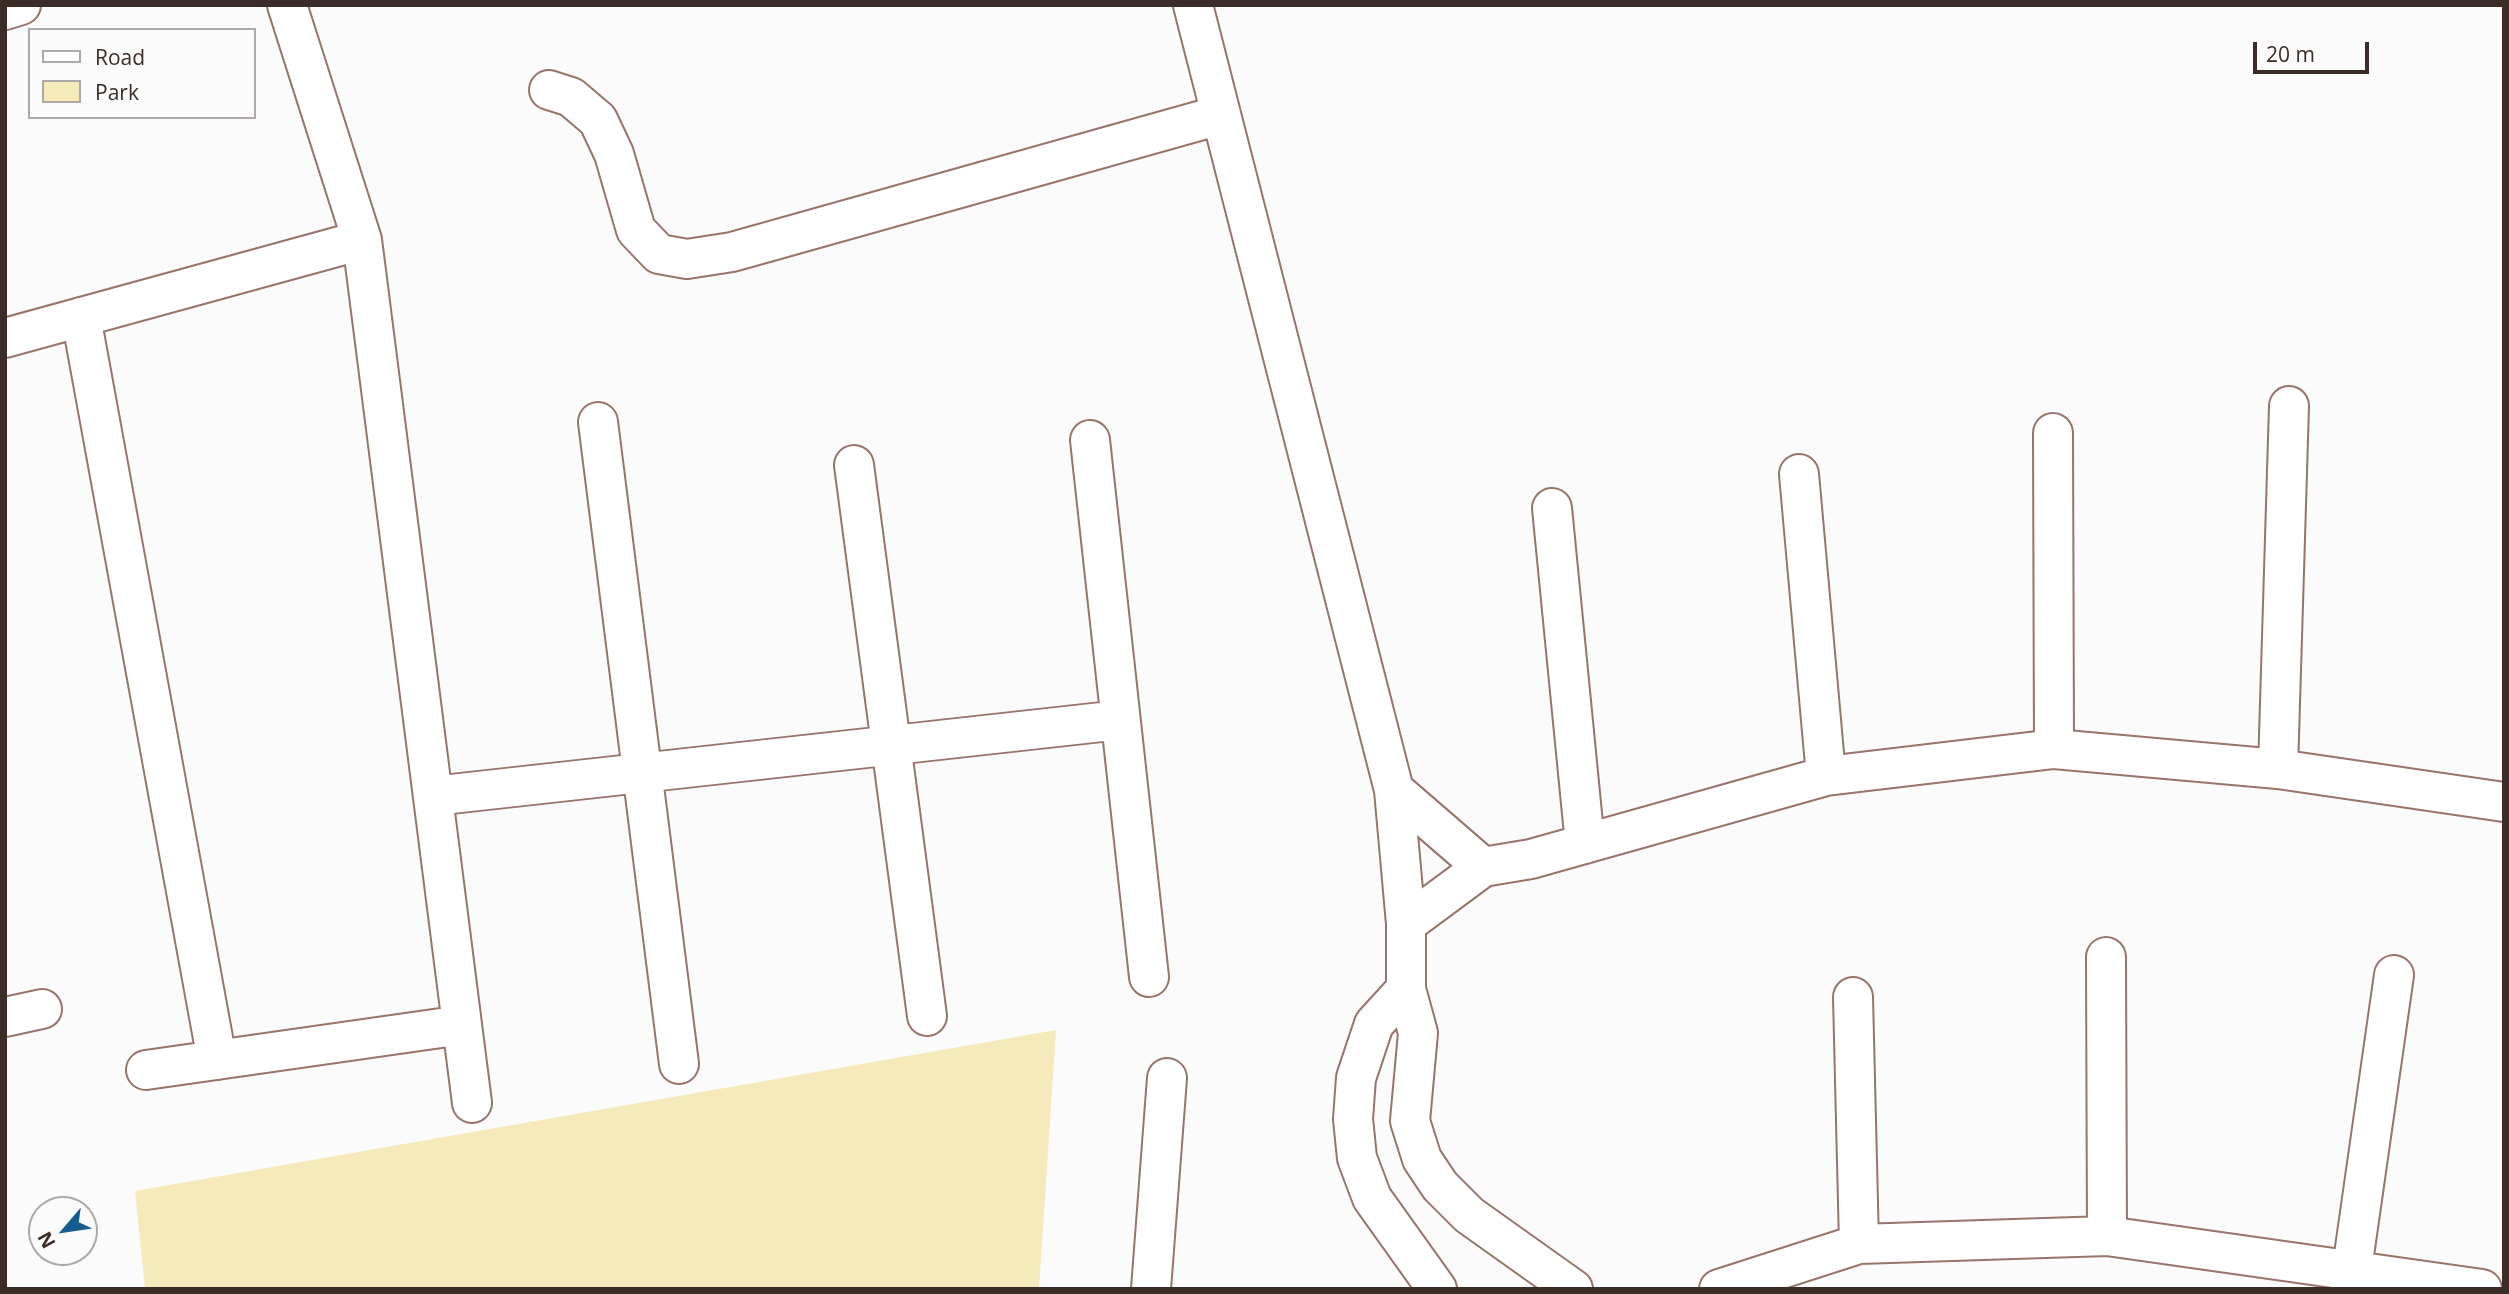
<!DOCTYPE html>
<html>
<head>
<meta charset="utf-8">
<style>
  body { margin:0 }
  #map { position:relative; width:2509px; height:1294px; overflow:hidden; background:#fbfbfb; font-family:"Open Sans",sans-serif }
  canvas { display:block }
  .frame { position:absolute; inset:0; border:7px solid #3b2c27; pointer-events:none }
  .legend { position:absolute; left:28px; top:28px; width:228px; height:91px; box-sizing:border-box; background:#fbfbfb; border:2px solid #aea8a6; margin:0; padding:9px 12px; list-style:none; font-size:21px; color:#3b2c27 }
  .legend li { display:flex; align-items:center; gap:14px; height:35px }
  .legend b { width:35px; border:2px solid #aea8a6 }
  .north { position:absolute; left:28px; top:1196px; width:70px; height:70px; box-sizing:border-box; background:#fbfbfb; border:2px solid #aea8a6; border-radius:50%; rotate:241deg; font-size:19px; font-weight:700; line-height:28px; text-align:center; color:#3b2c27 }
  .north::after { content:''; display:block; margin:auto; width:24px; height:32px; background:#145d91; clip-path:polygon(50% 0,100% 100%,50% 72%,0 100%) }
  .scale { position:absolute; left:2253px; top:42px; width:116px; height:32px; box-sizing:border-box; border:4px solid #3b2c27; border-top:0; padding-left:9px; font-size:21px; line-height:24px; white-space:nowrap; color:#3b2c27; -webkit-text-stroke:5px #fbfbfb; paint-order:stroke }
</style>
</head>
<body>
<div id="map">
<canvas width="2509" height="1294"></canvas>
<div class="frame"></div>
<ul class="legend">
<li><b style="height:9px;background:#fff"></b>Road</li>
<li><b style="height:19px;background:#f6eaba"></b>Park</li>
</ul>
<div class="north">N</div>
<div class="scale">20 m</div>
</div>
<script>
const g = document.querySelector('canvas').getContext('2d');
g.lineJoin = 'round';
function fillPath(path, color) {
  g.fillStyle = color;
  g.fill(path, 'evenodd');
}
function toPath(rows) {
  const path = new Path2D();
  for (const r of rows) {
    path.moveTo(r[0], r[1]);
    for (let i = 2; i < r.length; i += 2) path.lineTo(r[i], r[i + 1]);
  }
  return path;
}
function stroke(path, color, width, dash) {
  g.strokeStyle = color;
  g.lineWidth = width;
  g.lineCap = dash ? 'butt' : 'round';
  g.setLineDash(dash || []);
  g.stroke(path);
}
fillPath(toPath([
  [1056,1030,1039,1289,145,1289,135,1191]
]), '#f6eaba');
const minor = toPath([
  [287,5,362,240,472,1103],
  [1193,5,1394,790,1406,924,1406,989,1418,1033,1410,1121,1422,1159,1440,1186,1469,1215,1573,1289],
  [5,10,21,5],
  [549,90,571,97,598,120,614,154,636,230,659,254,687,259,732,252,1220,115],
  [81,317,217,1060],
  [5,338,362,240],
  [598,422,679,1064],
  [2053,433,2054,749],
  [1090,440,1149,977],
  [854,465,927,1016],
  [1799,474,1826,776],
  [1552,508,1585,844],
  [2278,769,2289,406],
  [1394,790,1483,867],
  [433,796,1120,720],
  [1406,924,1483,867,1531,859,1826,776,2054,749,2278,769,2504,802],
  [2106,957,2107,1236],
  [1406,989,1374,1024,1356,1078,1353,1119,1357,1158,1372,1198,1437,1289],
  [1853,997,1859,1244],
  [5,1017,42,1009],
  [146,1070,462,1025],
  [2352,1269,2394,975],
  [1151,1289,1167,1078],
  [1719,1289,1859,1244,2107,1236,2482,1289]
]);
stroke(minor, '#98746a', 42);
stroke(minor, '#fff', 38);
</script>
</body>
</html>
